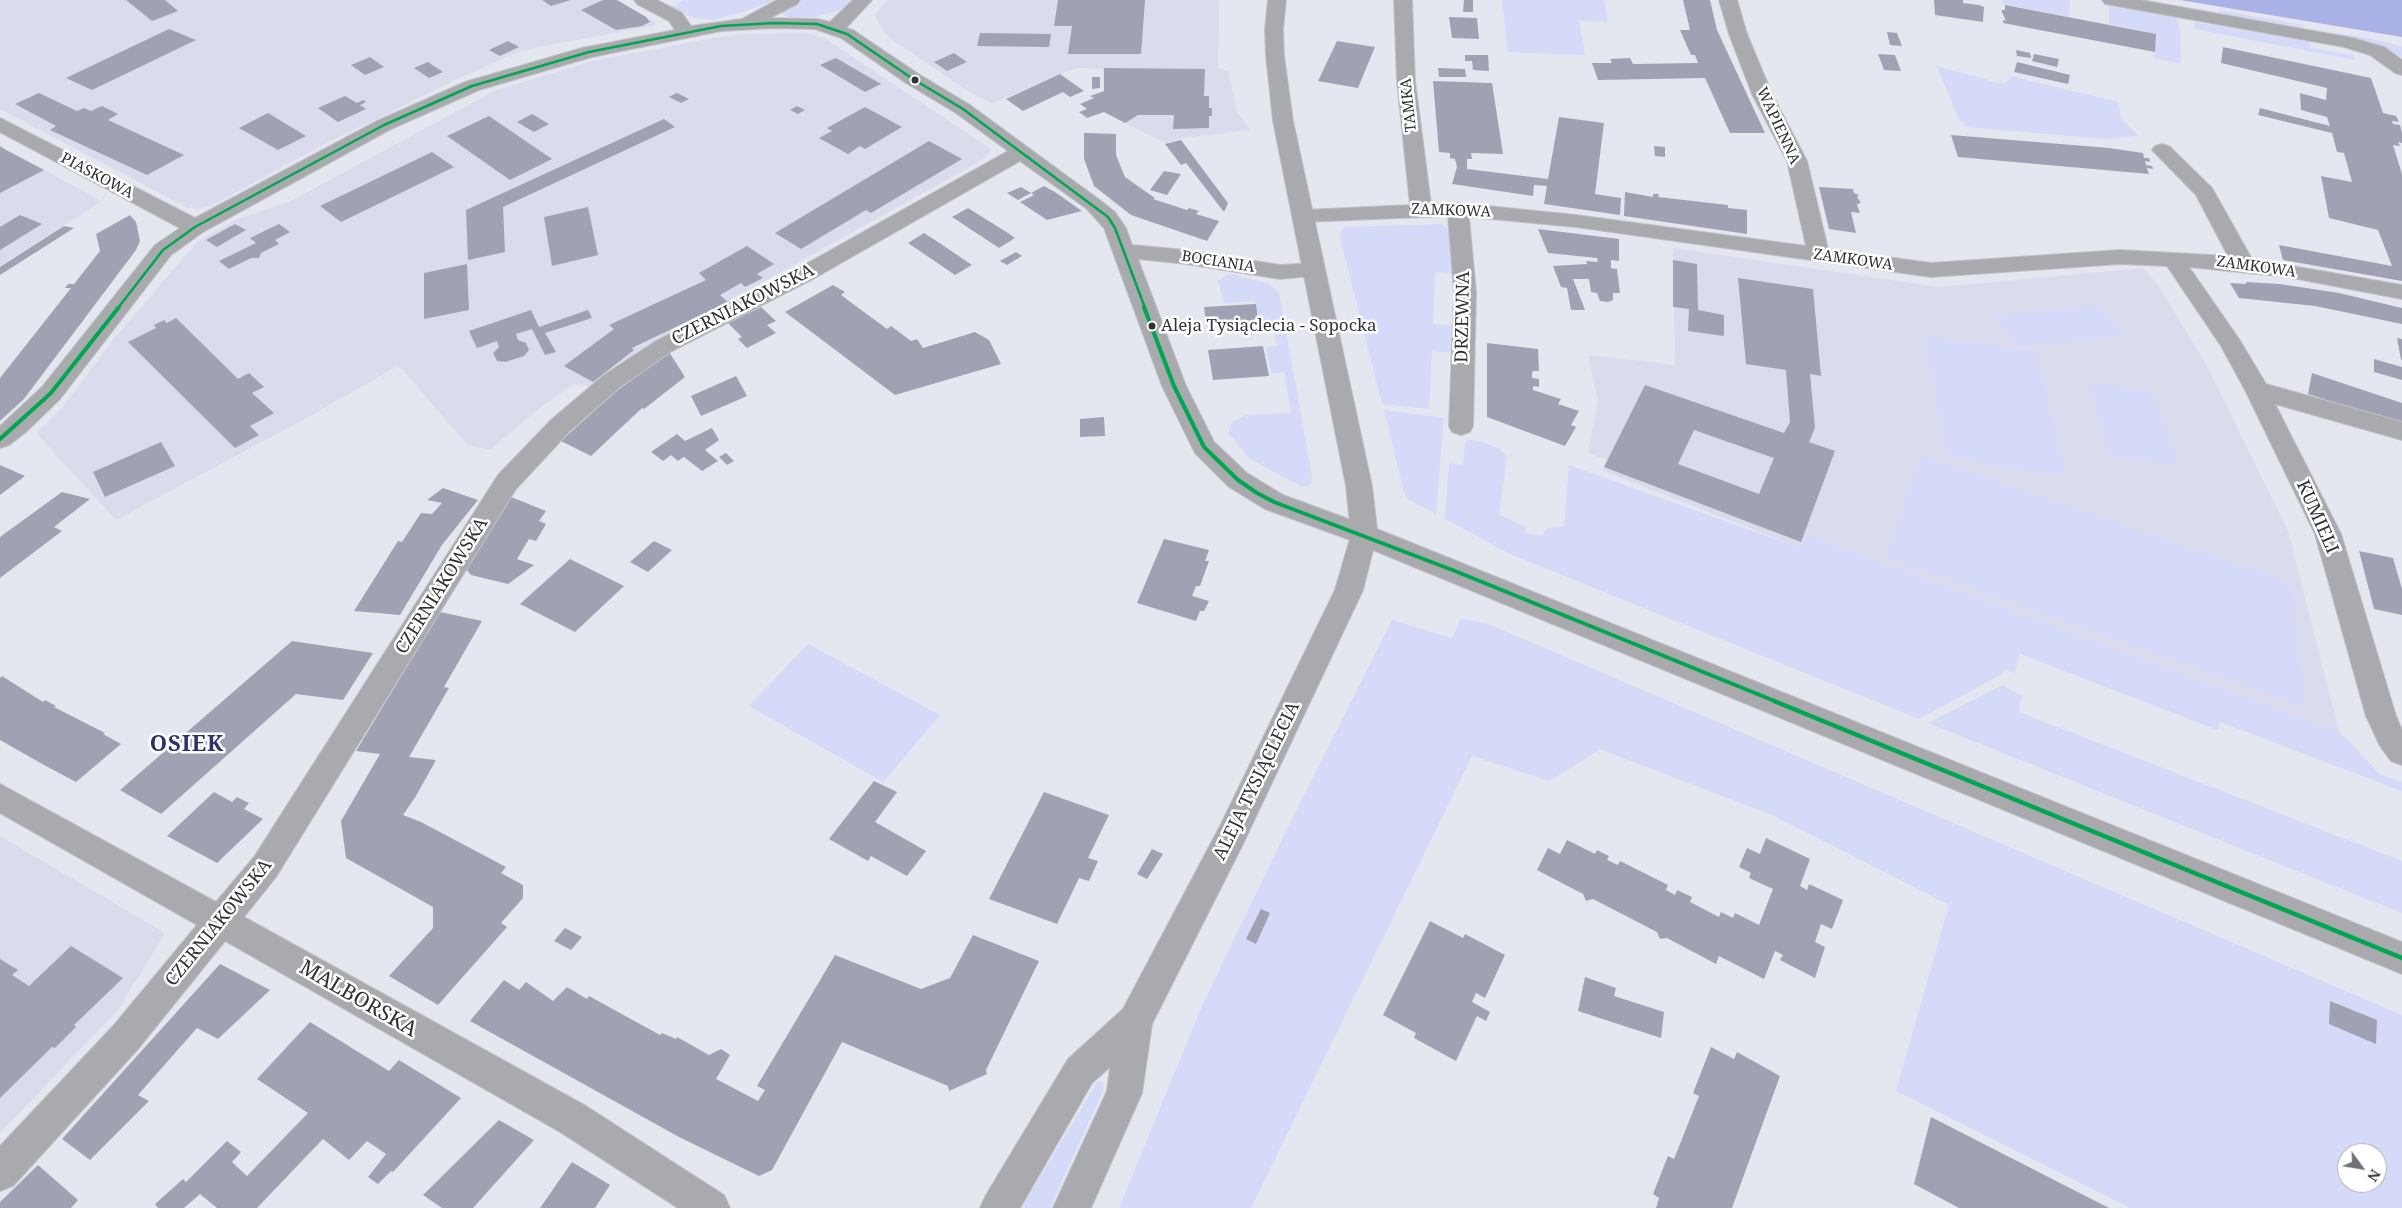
<!DOCTYPE html>
<html>
<head>
<meta charset="utf-8">
<style>
  body { margin:0 }
  #map { position:relative; width:2402px; height:1208px; overflow:hidden; background:#e5e7f0; font-family:"Noto Serif",serif }
  canvas { display:block }
  .north { position:absolute; left:2337px; top:1143px; width:50px; height:50px; box-sizing:border-box; background:#fff; border:1px solid #acadaf; border-radius:50%; rotate:122deg; font-size:14px; font-weight:700; line-height:20px; text-align:center; color:#303137 }
  .north::after { content:''; display:block; margin:auto; width:18px; height:22px; background:#6f7178; clip-path:polygon(50% 0,100% 100%,50% 72%,0 100%) }
</style>
</head>
<body>
<div id="map">
<canvas width="2402" height="1208"></canvas>
<div class="north">N</div>
</div>
<script>
const g = document.querySelector('canvas').getContext('2d');
g.lineJoin = 'round';
function fillPath(path, color) {
  g.fillStyle = color;
  g.fill(path, 'evenodd');
}
function toPath(rows) {
  const path = new Path2D();
  for (const r of rows) {
    path.moveTo(r[0], r[1]);
    for (let i = 2; i < r.length; i += 2) path.lineTo(r[i], r[i + 1]);
  }
  return path;
}
function stroke(path, color, width, dash) {
  g.strokeStyle = color;
  g.lineWidth = width;
  g.lineCap = dash ? 'butt' : 'round';
  g.setLineDash(dash || []);
  g.stroke(path);
}
function label(font, color, halo, rows, align = 'center') {
  g.font = font + ' "Noto Serif",serif';
  g.lineWidth = 5;
  g.setLineDash([]);
  g.textBaseline = 'middle';
  g.strokeStyle = halo;
  g.fillStyle = color;
  for (const [text, x, y, turn = 0] of rows) {
    g.save();
    g.translate(x, y);
    g.rotate((+turn || 0) * Math.PI / 180);
    g.textAlign = isNaN(turn) ? turn : align;
    if (halo) g.strokeText(text, 0, 0);
    g.fillText(text, 0, 0);
    g.restore();
  }
}
fillPath(toPath([
  [0,0,617,0,656,23,653,26,522,50,458,79,323,145,209,207,198,209,188,208,0,109],
  [887,0,1219,0,1218,67,1229,72,1237,112,1251,130,1183,138,1165,143,1104,112,1103,69,1077,68,1059,74,992,104,960,86,886,35,874,16],
  [807,33,826,39,992,150,982,160,734,298,730,305,639,351,593,387,574,384,542,406,490,450,467,445,402,369,396,367,303,420,116,520,36,433,63,407,113,340,197,242,235,220,289,202,496,90,593,61,718,37,744,34],
  [0,146,102,201,0,266],
  [1673,248,1939,287,2143,268,2158,285,2206,364,2288,531,2339,731,1806,534,1800,548,1602,470,1607,460,1588,453,1598,402,1588,355,1675,365],
  [0,836,165,933,118,1010,0,1133]
]), '#dadced');
fillPath(toPath([
  [683,0,776,0,743,12,712,20,693,18,671,7],
  [802,0,855,0,841,10,816,17,788,17,782,14,781,11],
  [1502,0,1604,0,1608,22,1579,21,1585,55,1508,52],
  [2002,0,2070,0,2069,17,2003,4],
  [2109,6,2176,17,2180,29,2181,64,2154,58,2156,34,2109,24],
  [2218,10,2305,25,2303,28,2219,13],
  [2194,22,2308,41,2310,48,2354,55,2355,60,2195,29],
  [2317,30,2369,38,2400,46,2402,46,2402,57,2367,41],
  [1936,64,1944,68,1999,83,2005,83,2010,79,2011,76,2118,102,2121,118,2138,136,2105,139,1967,127,1959,120],
  [1441,224,1452,232,1456,274,1435,272,1433,324,1456,326,1455,353,1432,351,1429,409,1382,404,1339,233,1346,227],
  [1233,274,1269,284,1279,292,1312,476,1311,485,1308,487,1300,486,1250,459,1228,433,1232,422,1246,415,1291,413,1284,372,1271,373,1266,347,1277,346,1272,322,1259,322,1255,301,1224,303,1218,281,1226,275],
  [2098,305,2125,336,2017,347,1993,316],
  [1924,336,2037,352,2067,477,1948,457],
  [2088,383,2153,391,2179,465,2110,456],
  [1384,410,1444,418,1436,514,1411,501,1405,496],
  [1469,440,1474,440,1498,448,1507,456,1499,514,1525,527,1525,533,1542,536,1547,528,1564,526,1569,465,1800,548,1806,534,2339,731,2381,775,2402,782,2402,791,2220,722,2218,730,2020,654,2015,673,2005,669,2004,673,1919,719,1510,554,1445,519,1449,463,1463,465,1465,443],
  [1920,455,2292,583,2306,708,1887,558],
  [1461,619,1486,623,2402,1015,2402,1208,2130,1208,1896,1091,1949,905,1772,815,1600,749,1550,781,1472,756,1251,1208,1119,1208,1202,1006,1289,825,1392,620,1452,638],
  [2347,1153,2377,1153,2377,1183,2347,1183],
  [808,644,940,715,883,782,749,706],
  [2002,685,2022,696,2019,712,2402,861,2402,913,1928,723],
  [1098,1081,1104,1083,1102,1093,1050,1208,1021,1208]
]), '#d4daf8');
fillPath(toPath([
  [2180,0,2402,0,2402,37]
]), '#aab1e6');
fillPath(toPath([
  [126,0,165,0,178,11,152,21],
  [542,0,571,0,551,6],
  [603,0,617,0,646,17,650,22,642,26,616,30,581,10],
  [1058,0,1145,0,1141,54,1068,54,1072,26,1054,26],
  [1464,0,1473,0,1473,12,1463,12],
  [1683,0,1710,0,1717,30,1765,133,1730,133,1705,78,1598,80,1592,63,1612,63,1610,59,1630,58,1633,64,1698,63,1695,55,1691,55,1680,30,1690,30],
  [1934,0,1963,0,1963,3,1979,5,1984,7,1983,22,1935,15],
  [2005,5,2156,34,2155,52,2003,23,2003,20,2006,21,2002,12,2002,10,2005,10],
  [1449,17,1477,18,1479,39,1452,38],
  [169,29,196,40,92,90,66,78],
  [1887,32,1897,33,1902,46,1890,45],
  [980,33,1051,34,1049,47,977,46],
  [508,41,519,47,500,56,489,50],
  [1337,41,1375,47,1358,88,1318,81],
  [2223,47,2371,78,2383,113,2396,116,2399,122,2392,121,2393,124,2400,125,2402,133,2402,143,2398,142,2400,146,2393,145,2402,174,2402,281,2283,260,2279,245,2392,266,2378,230,2329,218,2321,176,2352,182,2344,153,2337,152,2332,133,2258,115,2260,108,2330,126,2327,117,2301,110,2300,93,2326,100,2327,88,2221,63],
  [2016,50,2030,53,2031,58,2017,56],
  [954,53,967,62,947,71,934,62],
  [1878,54,1895,55,1901,71,1884,70],
  [2034,54,2059,59,2057,67,2032,61],
  [1465,55,1488,55,1489,71,1473,70,1472,61,1465,61],
  [370,57,384,67,365,75,351,65],
  [836,58,881,84,865,92,820,65],
  [428,62,443,72,429,78,414,68],
  [2017,62,2070,75,2068,84,2014,72],
  [1104,68,1205,69,1204,96,1209,96,1209,108,1212,108,1212,116,1209,116,1209,128,1173,129,1174,115,1138,115,1125,123,1104,112,1087,118,1079,112,1087,109,1080,104,1094,98,1090,96,1104,91],
  [1438,68,1465,69,1466,77,1439,77],
  [1060,74,1084,91,1070,97,1063,92,1023,111,1006,99],
  [1092,77,1100,77,1100,88,1092,89],
  [1433,81,1492,83,1503,154,1471,153,1472,159,1467,159,1467,169,1548,179,1559,117,1604,123,1595,194,1621,198,1620,215,1544,204,1547,186,1534,185,1533,196,1452,184,1457,167,1455,159,1450,158,1450,153,1439,152],
  [39,93,77,111,84,108,91,111,102,106,118,114,108,120,184,155,147,175,50,130,56,126,15,104],
  [677,93,689,99,681,103,669,97],
  [345,96,357,103,363,100,366,102,360,105,366,109,338,122,318,108],
  [797,106,805,110,798,114,790,110],
  [865,107,902,127,865,149,860,146,848,154,819,138,832,131,827,128],
  [268,113,306,136,278,150,239,128],
  [532,114,549,124,534,132,517,122],
  [489,116,552,159,510,180,447,136],
  [664,119,675,127,503,207,505,252,468,260,466,210],
  [1084,133,1116,134,1116,155,1125,177,1155,198,1153,199,1187,210,1189,208,1199,211,1196,214,1219,221,1207,241,1131,215,1094,186,1084,159],
  [1951,135,2109,148,2143,153,2144,158,2149,158,2150,162,2145,161,2146,165,2152,166,2153,169,2147,168,2149,174,1958,157],
  [1181,140,1228,203,1224,212,1186,163,1181,165,1165,144],
  [929,141,962,159,871,213,866,210,801,249,775,233],
  [0,146,6,150,44,170,0,193],
  [1654,146,1665,147,1665,157,1655,156],
  [432,152,454,167,341,222,320,206],
  [1164,171,1181,174,1167,195,1150,190],
  [1044,186,1055,192,1082,211,1047,220,1020,202,1034,195,1031,193],
  [1021,187,1031,193,1018,200,1007,193],
  [1819,187,1853,189,1854,193,1859,195,1857,197,1861,203,1857,204,1860,213,1851,212,1856,233,1829,229],
  [1625,192,1653,197,1653,194,1659,194,1658,197,1728,205,1728,208,1747,210,1747,234,1624,216],
  [588,207,598,255,552,266,544,217],
  [968,208,1008,233,1015,238,999,248,952,217],
  [20,215,42,224,0,250,0,227],
  [130,215,136,222,140,241,136,250,24,399,0,421,0,378,71,288,65,288,68,284,74,284,100,251,96,234],
  [235,224,246,230,217,247,206,240],
  [279,224,290,232,275,240,279,244,261,253,259,258,251,258,229,269,219,261,256,243,250,238],
  [64,226,74,228,0,275,0,267],
  [1538,229,1619,239,1619,261,1611,260,1611,268,1617,269,1620,293,1613,293,1613,300,1608,302,1600,301,1597,293,1591,292,1589,279,1573,279,1585,310,1571,310,1567,288,1561,287,1553,266,1587,264,1586,261,1598,262,1597,258,1548,253],
  [924,233,938,242,972,265,955,275,908,243],
  [747,246,774,264,757,274,763,278,745,287,741,283,720,295,728,302,632,348,634,350,593,382,564,366,614,329,609,325,706,280,699,273],
  [1016,252,1022,256,1007,265,1000,261],
  [1673,260,1697,264,1698,310,1724,315,1724,336,1688,331,1689,309,1673,307],
  [467,264,469,310,424,319,424,273],
  [1738,278,1813,289,1821,376,1810,374,1815,428,1809,442,1835,451,1801,542,1604,467,1645,385,1784,433,1790,422,1786,370,1746,364],
  [1694,430,1774,458,1759,494,1678,464],
  [2246,282,2280,284,2339,293,2402,308,2402,324,2315,306,2239,298,2230,283,2246,284],
  [833,285,845,292,841,295,887,329,891,326,911,341,917,339,923,348,975,332,989,340,1001,364,895,395,785,312],
  [1256,304,1258,320,1206,323,1204,307],
  [761,307,776,321,767,325,776,333,747,348,738,339,742,337,728,323],
  [531,310,539,327,588,310,592,318,545,333,556,352,545,355,532,329,516,334,518,340,526,343,529,350,524,356,505,362,497,361,493,353,499,347,497,341,477,348,469,331],
  [176,318,238,379,249,373,264,387,252,393,274,413,250,426,259,435,235,448,128,342,156,328,154,325,164,320,167,323],
  [2397,338,2402,339,2402,360,2401,360],
  [1487,343,1538,349,1539,371,1533,371,1532,373,1532,378,1539,379,1539,387,1533,386,1533,390,1561,399,1558,404,1579,411,1571,425,1576,427,1565,446,1487,417],
  [1263,346,1269,376,1213,380,1208,350],
  [669,352,685,377,644,409,642,408,591,456,561,441,614,393],
  [2374,359,2402,367,2402,380,2374,372],
  [2312,373,2402,403,2402,425,2308,394],
  [736,376,747,396,701,416,691,396],
  [1104,417,1105,436,1080,437,1080,419],
  [712,428,719,440,705,450,718,461,702,471,684,457,678,461,671,455,663,461,651,452,677,434,685,441],
  [161,442,175,466,105,497,93,472],
  [726,453,734,461,727,465,719,457],
  [0,465,25,476,0,495],
  [443,488,478,500,442,545,400,615,354,611,398,541,402,542,421,513,432,514,442,503,427,500],
  [62,492,90,499,54,527,62,531,0,578,0,537],
  [511,497,546,511,539,521,546,524,536,541,529,539,517,559,534,565,508,584,471,575,466,569],
  [1164,539,1209,550,1205,561,1209,561,1200,586,1196,586,1192,596,1209,601,1204,611,1200,611,1196,621,1137,603],
  [654,541,672,550,648,572,630,562],
  [2359,551,2393,558,2402,589,2402,615,2374,609],
  [570,559,624,586,575,632,520,604],
  [440,612,482,621,444,687,449,688,409,757,436,760,416,796,403,815,421,822,506,867,501,873,523,885,523,898,501,923,507,927,438,1005,389,976,433,928,433,907,346,858,341,821,380,754,356,751],
  [292,641,373,653,343,700,296,694,161,814,120,790],
  [2,676,43,702,45,700,56,706,54,707,105,733,103,734,121,744,76,782,44,765,0,740,0,678],
  [874,781,897,792,875,822,926,851,907,876,871,856,868,861,829,839],
  [214,792,232,802,237,797,249,803,244,809,263,819,217,863,167,836],
  [1044,792,1109,815,1088,858,1098,861,1089,881,1079,878,1057,924,989,899],
  [1766,838,1810,859,1800,886,1807,890,1809,884,1843,900,1832,929,1821,924,1815,942,1825,947,1815,978,1780,960,1783,955,1775,951,1764,979,1719,956,1716,964,1667,938,1660,939,1657,932,1593,899,1586,901,1583,894,1537,870,1548,848,1560,854,1567,840,1595,854,1597,850,1609,856,1607,860,1618,865,1620,861,1668,885,1666,890,1675,895,1677,890,1692,897,1690,902,1719,917,1721,912,1733,918,1735,913,1759,925,1773,889,1749,878,1751,873,1739,867,1747,848,1760,854],
  [1152,849,1163,854,1147,879,1137,874],
  [1261,909,1270,913,1256,944,1246,939],
  [1430,921,1463,938,1465,934,1505,955,1485,998,1476,993,1472,1002,1490,1012,1486,1021,1477,1016,1456,1061,1414,1038,1416,1033,1383,1015],
  [565,928,582,937,571,950,554,941],
  [973,935,1039,961,986,1070,987,1074,949,1091,948,1086,842,1042,772,1170,759,1176,679,1137,470,1021,504,980,519,990,526,982,553,1001,567,987,587,999,589,996,660,1035,662,1033,676,1039,677,1037,709,1055,721,1049,730,1055,716,1079,758,1101,765,1090,757,1086,835,955,921,989,950,978],
  [71,946,123,978,74,1025,76,1027,55,1048,52,1047,0,1098,0,959,18,970,12,975,29,986],
  [220,964,270,990,218,1039,197,1028,138,1095,149,1101,90,1160,62,1139],
  [1585,977,1616,988,1614,996,1664,1012,1661,1038,1578,1011],
  [2330,1001,2377,1020,2376,1044,2329,1024],
  [310,1022,389,1071,399,1060,461,1098,393,1172,391,1171,378,1184,368,1177,386,1154,367,1141,349,1160,323,1139,257,1208,217,1208,200,1194,184,1208,158,1208,155,1204,183,1179,186,1182,227,1141,241,1152,232,1162,247,1176,308,1113,257,1079],
  [1711,1047,1734,1059,1737,1052,1780,1076,1732,1208,1656,1208,1659,1198,1653,1194,1668,1156,1674,1159,1699,1096,1693,1093],
  [1931,1117,2109,1208,1959,1208,1914,1184],
  [499,1120,534,1140,473,1208,442,1208,423,1195],
  [572,1162,610,1185,595,1208,540,1208],
  [38,1165,78,1200,71,1208,0,1208,0,1202]
]), '#a0a2b3');
const minor = toPath([
  [634,0,657,0,682,13,691,26,742,19,777,0,800,0,797,4,770,18,817,19,830,22,853,0,872,0,846,28,853,30,920,75,970,105,1101,201,1115,212,1126,228,1132,245,1186,250,1280,265,1314,263,1322,265,1325,270,1322,275,1280,279,1186,264,1138,259,1186,386,1214,442,1247,473,1283,495,1373,528,1377,535,1373,542,1364,545,1265,509,1229,487,1195,453,1162,386,1104,228,1087,209,1020,161,813,279,672,351,620,387,569,432,516,489,276,877,244,917,586,1106,724,1195,730,1208,678,1208,560,1132,225,941,138,1049,13,1186,0,1191,0,1146,114,1025,197,925,0,813,0,784,216,902,254,857,498,475,551,420,604,375,656,341,797,269,1008,151,956,113,906,83,841,38,815,29,774,28,721,31,592,57,479,90,391,129,203,232,171,255,60,399,26,432,9,445,0,448,0,426,42,387,155,245,180,228,0,132,0,118,195,218,377,121,465,82,582,48,675,30,669,21,637,4,634,0],
  [1394,0,1412,0,1415,81,1431,204,1458,203,1576,215,1806,246,1787,161,1752,94,1729,34,1719,0,1737,0,1747,34,1772,94,1807,161,1828,249,1931,263,2120,250,2228,256,2196,195,2152,150,2155,146,2162,144,2169,146,2212,188,2252,259,2402,285,2402,299,2287,277,2189,267,2239,339,2266,384,2402,422,2402,440,2275,404,2341,534,2396,716,2402,730,2402,765,2391,761,2380,746,2366,716,2315,534,2245,390,2221,346,2167,266,2120,264,1931,277,1576,227,1469,217,1476,292,1473,426,1470,432,1461,435,1452,432,1449,426,1454,292,1448,216,1304,222,1297,221,1293,216,1297,211,1304,210,1410,205,1397,81,1394,0],
  [2102,0,2141,0,2353,38,2384,47,2402,60,2402,75,2395,73,2370,55,2344,47,2111,5,2105,4,2102,0]
]);
const secondary = toPath([
  [1268,0,1286,0,1283,29,1284,56,1293,121,1372,486,1377,529,2402,942,2402,974,1373,550,1363,590,1242,846,1152,1024,1142,1093,1091,1208,1053,1208,1107,1091,1110,1067,1092,1083,1020,1208,980,1208,986,1195,1068,1059,1123,1009,1220,826,1335,590,1351,535,1346,486,1273,121,1266,56,1265,29,1268,0]
]);
stroke(minor, '#c2c3ca', 2);
stroke(secondary, '#c2c3ca', 2);
fillPath(minor, '#a9aaae');
fillPath(secondary, '#a9a9ae');
stroke(toPath([
  [118,308,163,250,195,227,384,125,472,86,589,52,721,26,774,23,817,24,847,34,913,79,963,109,1108,217,1115,228,1145,308]
]), '#00a651', 2.5);
stroke(toPath([
  [1144,307,1174,386,1204,447,1238,480,1257,493,1274,502,1455,571,1777,702],
  [0,439,51,393,119,307]
]), '#00a651', 4);
stroke(toPath([
  [1774,701,2402,958]
]), '#00a651', 4.5);
for (const [x, y, r, color] of [
  [915,80,4.5,"#303137"],
  [1152,326,4.5,"#303137"]
]) {
  const dot = new Path2D();
  dot.arc(x, y, r, 0, 2 * Math.PI);
  g.fillStyle = color;
  g.fill(dot);
  stroke(dot, '#fff', 2);
}
label('15px', '#303137', '#fff', [
  ["TAMKA",1409,105,-96],
  ["WAPIENNA",1778,126,65],
  ["PIASKOWA",97,176,28],
  ["ZAMKOWA",1451,211,2],
  ["ZAMKOWA",1853,260,8],
  ["BOCIANIA",1218,262,9],
  ["ZAMKOWA",2256,267,8]
]);
label('17px', '#303137', '#fff', [
  ["Aleja Tysiąclecia - Sopocka",1161,326]
], 'left');
label('18px', '#303137', '#fff', [
  ["CZERNIAKOWSKA",743,305,-27],
  ["DRZEWNA",1463,317,-89],
  ["KUMIELI",2317,517,66],
  ["CZERNIAKOWSKA",442,586,-58],
  ["ALEJA TYSIĄCLECIA",1257,781,-64],
  ["CZERNIAKOWSKA",219,923,-51]
]);
label('21px', '#303137', '#fff', [
  ["MALBORSKA",358,999,30]
]);
g.letterSpacing = '1px';
label('bold 22px', '#2d316b', '#fff', [
  ["OSIEK",187,745]
]);
g.letterSpacing = '0px';
</script>
</body>
</html>
